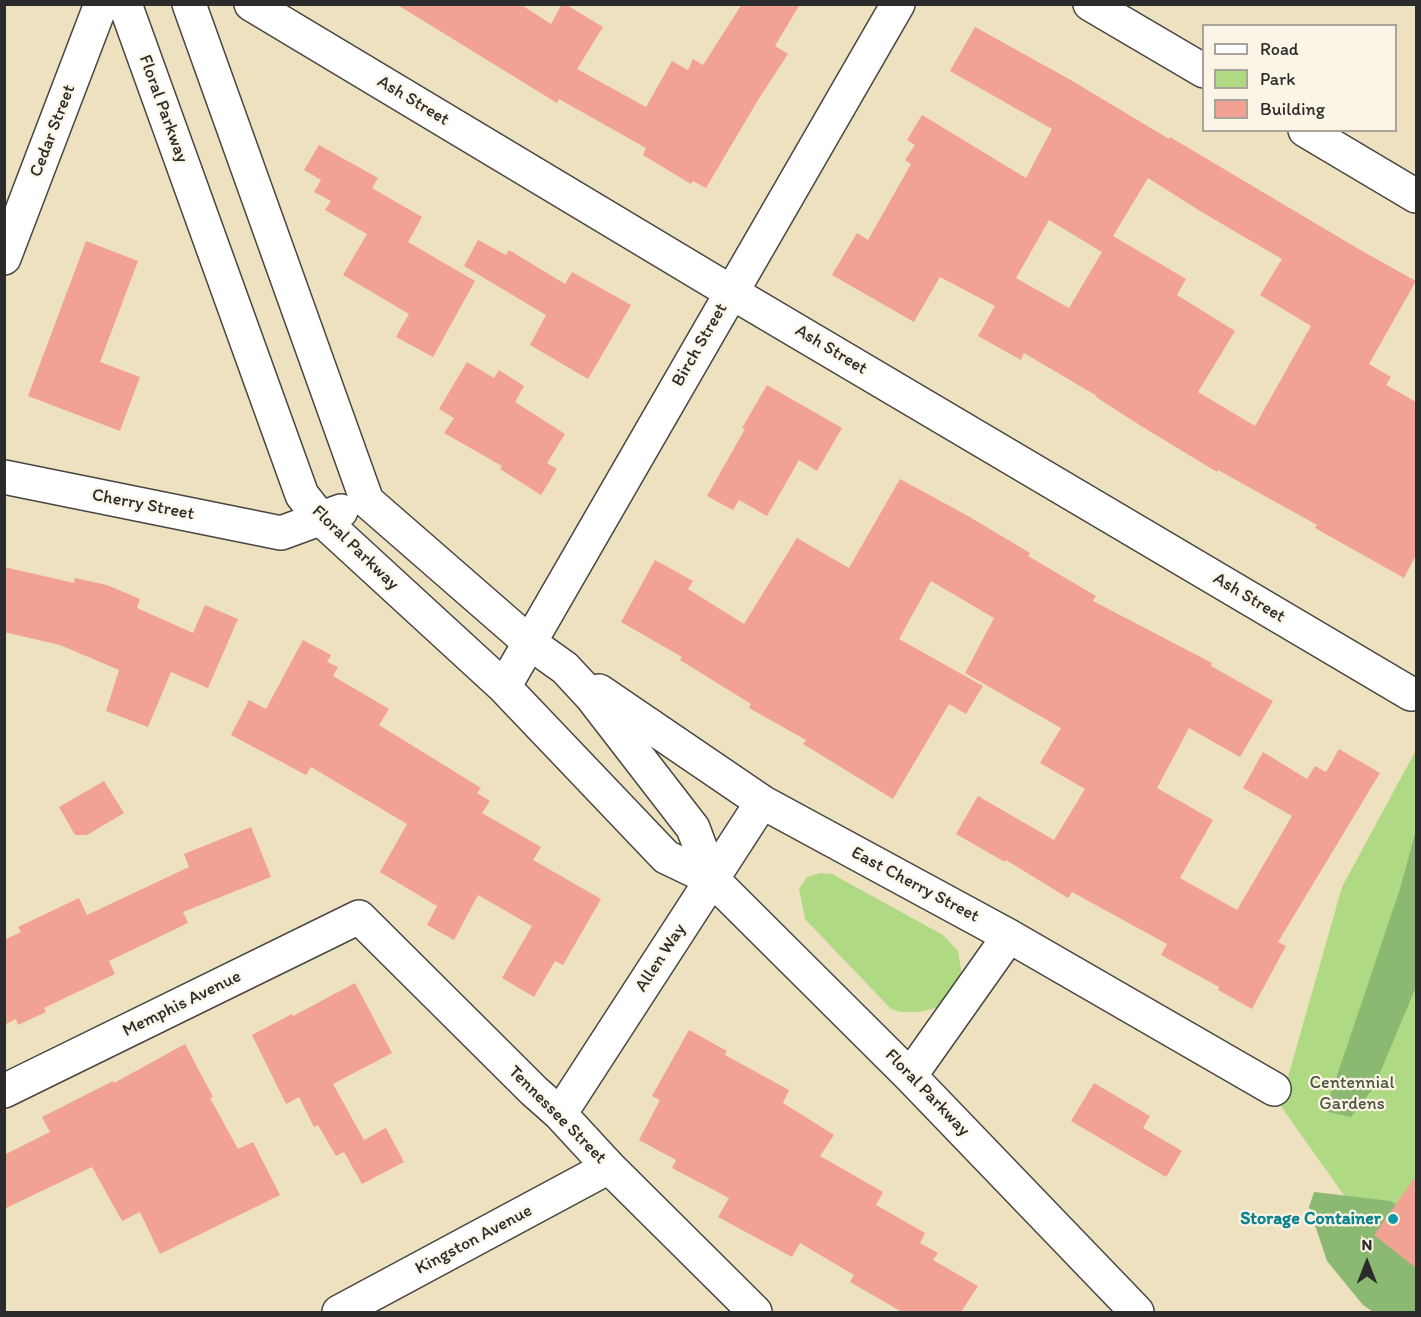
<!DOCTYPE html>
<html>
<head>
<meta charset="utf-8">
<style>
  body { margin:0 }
  #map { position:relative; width:1421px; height:1317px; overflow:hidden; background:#eee1c0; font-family:Itim,sans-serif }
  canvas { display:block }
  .frame { position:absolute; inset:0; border:6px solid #2b2b2b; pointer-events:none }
  .legend { position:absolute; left:1202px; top:24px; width:195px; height:108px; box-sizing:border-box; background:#fcf5e5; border:2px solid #a8a49b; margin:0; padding:8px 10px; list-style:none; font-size:18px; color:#2b2b2b }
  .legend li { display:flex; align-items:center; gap:12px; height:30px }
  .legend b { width:30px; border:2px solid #a8a49b }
  .north { position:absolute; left:1337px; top:1233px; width:60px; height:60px; -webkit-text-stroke:4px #fcf5e5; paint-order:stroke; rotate:0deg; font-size:16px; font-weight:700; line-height:24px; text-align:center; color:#2b2b2b }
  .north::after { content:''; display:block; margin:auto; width:21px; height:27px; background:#2b2b2b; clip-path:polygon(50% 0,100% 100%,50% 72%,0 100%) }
</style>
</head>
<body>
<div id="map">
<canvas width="1421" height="1317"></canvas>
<div class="frame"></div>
<ul class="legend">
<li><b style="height:8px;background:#fff"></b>Road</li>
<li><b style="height:16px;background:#b0d984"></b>Park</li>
<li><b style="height:16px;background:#f1a292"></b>Building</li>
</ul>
<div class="north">N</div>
</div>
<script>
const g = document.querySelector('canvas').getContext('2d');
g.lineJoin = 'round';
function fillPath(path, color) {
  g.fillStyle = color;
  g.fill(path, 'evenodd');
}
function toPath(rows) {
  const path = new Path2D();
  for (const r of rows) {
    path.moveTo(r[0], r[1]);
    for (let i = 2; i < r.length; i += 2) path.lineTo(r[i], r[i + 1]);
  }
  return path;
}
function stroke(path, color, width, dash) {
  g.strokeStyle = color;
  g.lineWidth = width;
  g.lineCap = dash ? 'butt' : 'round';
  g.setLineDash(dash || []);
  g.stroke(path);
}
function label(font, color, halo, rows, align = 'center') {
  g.font = font + ' Itim,sans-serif';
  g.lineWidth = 4.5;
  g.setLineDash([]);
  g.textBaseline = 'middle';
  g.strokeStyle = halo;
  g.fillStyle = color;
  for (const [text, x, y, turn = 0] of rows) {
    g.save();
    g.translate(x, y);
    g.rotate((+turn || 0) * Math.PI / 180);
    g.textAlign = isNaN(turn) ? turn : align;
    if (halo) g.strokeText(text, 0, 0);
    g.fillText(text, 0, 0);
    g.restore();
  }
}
fillPath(toPath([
  [1416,750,1416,1297,1280,1105,1342,887],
  [820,873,832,874,943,935,958,951,962,975,940,1007,919,1012,901,1012,891,1009,805,919,799,889,807,877]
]), '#b0d984');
fillPath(toPath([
  [1416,830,1416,987,1374,1087,1351,1117,1325,1111,1400,889],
  [1314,1192,1391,1201,1416,1220,1416,1312,1373,1312,1363,1305,1327,1261,1309,1207]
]), '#8cb972');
fillPath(toPath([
  [396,4,520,4,551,24,562,4,565,4,603,27,577,69,646,107,672,61,688,70,693,59,703,65,742,4,800,4,775,46,788,54,758,100,706,188,693,181,691,184,643,155,646,148,559,99,557,103],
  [975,27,1069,79,1169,139,1170,137,1362,251,1416,281,1369,364,1391,377,1386,385,1416,402,1416,555,1404,578,1315,528,1317,525,1218,470,1217,472,1141,426,1096,397,1097,396,1024,353,1021,360,978,336,995,306,940,277,914,322,832,275,857,233,868,240,911,164,905,160,915,145,907,140,922,115,1026,178,1052,129,950,71],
  [1148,178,1200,211,1282,259,1260,295,1311,326,1255,426,1198,392,1235,331,1177,295,1186,279,1113,236],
  [1049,220,1102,252,1069,308,1016,278],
  [319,145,378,178,372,188,422,217,408,242,475,281,433,357,396,337,409,314,343,275,367,234,325,210,331,201,314,192,321,180,304,170],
  [478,240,506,255,509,250,565,284,572,272,631,305,588,379,530,345,546,315,464,266],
  [86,241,138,261,100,362,140,377,120,431,28,396],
  [467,362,494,378,499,370,524,386,515,402,565,434,547,463,557,469,541,495,500,469,502,466,444,433,454,418,439,409],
  [767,385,842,428,817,471,799,460,767,516,739,500,733,510,707,496,745,429,742,428],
  [900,479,968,516,1030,553,1028,556,1096,596,1093,601,1212,663,1211,666,1273,701,1240,757,1189,728,1157,788,1213,820,1180,878,1237,910,1292,816,1243,788,1263,752,1307,779,1315,766,1326,772,1339,749,1380,773,1278,942,1286,946,1252,1009,1218,990,1219,987,1161,955,1167,944,1072,892,1068,898,1006,860,1005,862,956,834,978,796,1054,840,1085,789,1040,763,1061,728,965,673,994,618,931,581,899,639,983,686,966,714,949,704,893,799,803,744,806,740,749,708,751,704,680,660,682,657,621,622,655,560,693,581,688,589,744,624,797,538,849,568],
  [4,567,74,583,75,578,107,585,140,599,137,608,193,633,205,605,238,619,208,688,171,672,148,727,106,711,119,670,60,645,4,632],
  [303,640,331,655,327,662,338,667,333,676,389,709,379,725,481,788,477,793,490,801,482,813,541,847,533,860,601,899,563,965,555,961,534,997,502,978,532,926,478,895,454,940,427,925,437,906,380,872,407,824,311,767,306,775,231,735,249,700,266,709],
  [104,781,124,813,87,835,75,835,59,807],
  [251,827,271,877,183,912,188,923,109,961,115,974,44,1008,46,1012,18,1025,16,1019,4,1025,4,940,21,932,18,927,79,898,87,915,189,867,184,854],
  [355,983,392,1053,333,1084,364,1140,386,1128,404,1162,362,1184,344,1152,336,1156,318,1125,314,1127,299,1097,286,1104,252,1035,292,1014,293,1016],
  [689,1030,727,1051,725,1055,789,1090,783,1103,834,1135,820,1156,883,1192,876,1205,925,1233,920,1243,938,1253,933,1260,978,1286,961,1312,902,1312,850,1282,854,1275,800,1243,792,1257,718,1217,729,1198,672,1168,676,1160,639,1140,660,1100,652,1096],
  [185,1044,213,1097,210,1098,238,1149,253,1142,280,1195,160,1254,140,1212,122,1221,92,1167,4,1209,4,1155,50,1132,42,1117,113,1081,114,1083],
  [1094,1083,1150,1116,1143,1128,1182,1151,1166,1177,1071,1121],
  [1416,1176,1416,1268,1374,1235]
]), '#f1a292');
const minor = toPath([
  [125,4,302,495,321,519,504,687,666,857,712,879,910,1076,1137,1312],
  [189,4,367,501,530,643,565,668,591,696,693,828,712,879],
  [251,4,731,292,1411,694],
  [1090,4,1204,71],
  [1305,130,1416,196],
  [4,258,101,4],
  [4,477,281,533,341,511],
  [504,687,898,4],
  [599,691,762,802,1009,936,1274,1089],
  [910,1076,1009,936],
  [4,1091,359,917,534,1091,560,1114,609,1167,755,1312],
  [560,1114,762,802],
  [339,1312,609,1167]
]);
stroke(minor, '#484641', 36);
stroke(minor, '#fff', 33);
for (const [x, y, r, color] of [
  [1393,1219,6,"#0f9aa8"]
]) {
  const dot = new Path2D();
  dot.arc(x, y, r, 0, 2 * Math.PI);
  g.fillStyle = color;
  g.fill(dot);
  stroke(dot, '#fcf5e5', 2);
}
label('18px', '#2b2b2b', '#fcf5e5', [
  ["Ash Street",413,101,31],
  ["Floral Parkway",163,109,70],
  ["Cedar Street",53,131,-69],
  ["Birch Street",700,345,-60],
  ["Ash Street",831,350,31],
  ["Cherry Street",143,505,11],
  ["Floral Parkway",355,548,44],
  ["Ash Street",1249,598,31],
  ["East Cherry Street",915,885,28],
  ["Allen Way",661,958,-57],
  ["Memphis Avenue",182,1004,-26],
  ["Floral Parkway",927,1093,46],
  ["Tennessee Street",557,1115,45],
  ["Kingston Avenue",474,1240,-28]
]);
label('18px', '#4c5641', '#fcf5e5', [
  ["Centennial",1352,1083],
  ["Gardens",1352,1104]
]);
label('bold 18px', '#0d838f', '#fcf5e5', [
  ["Storage Container",1381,1219]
], 'right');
</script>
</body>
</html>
